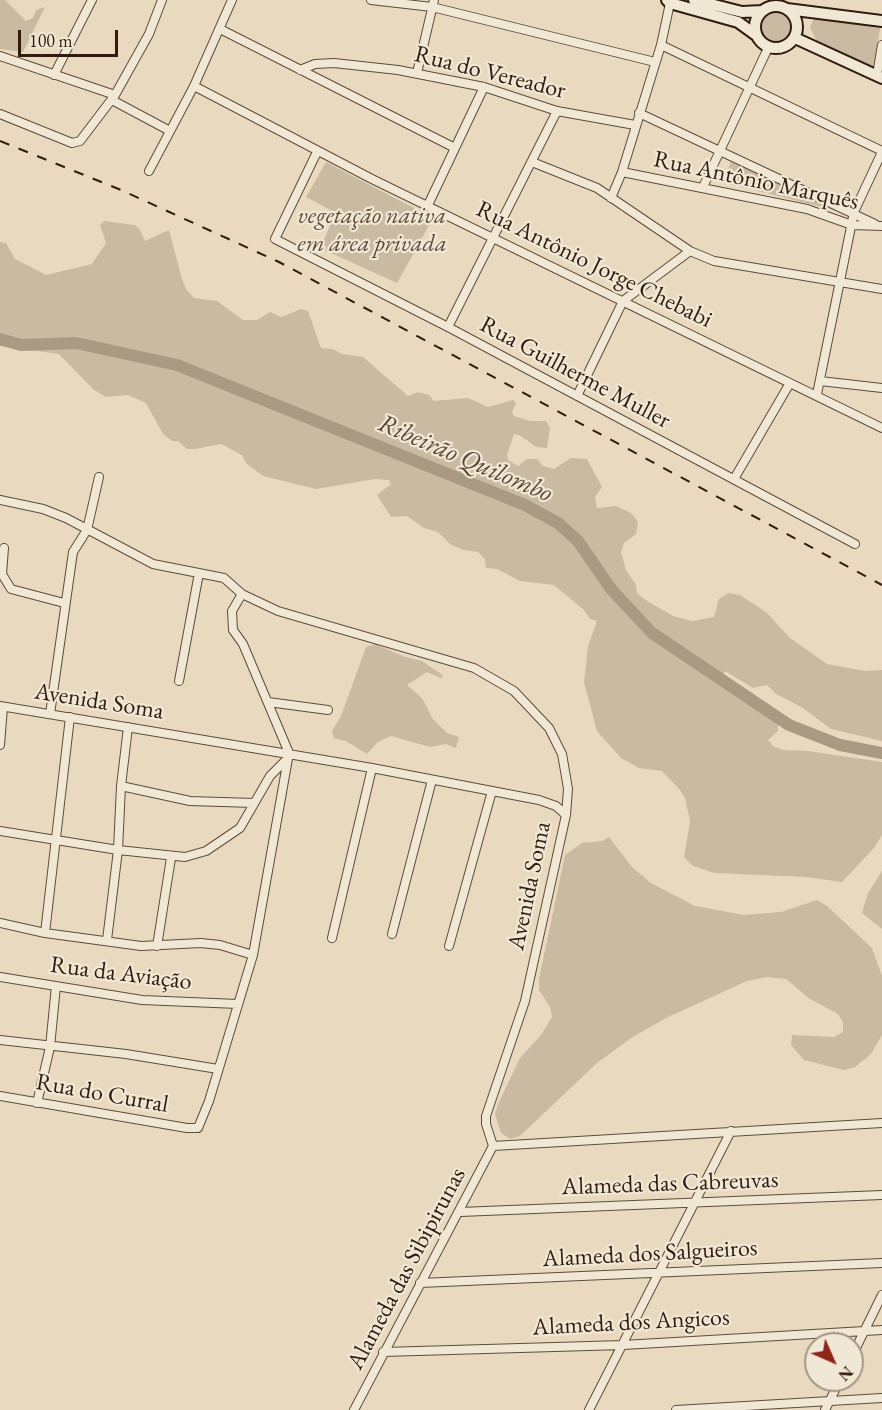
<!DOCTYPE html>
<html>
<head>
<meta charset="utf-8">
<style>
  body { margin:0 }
  #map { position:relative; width:882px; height:1410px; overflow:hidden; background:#e9dabf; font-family:"EB Garamond",serif }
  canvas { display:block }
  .north { position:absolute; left:804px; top:1332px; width:60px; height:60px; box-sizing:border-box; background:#f1e7d5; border:2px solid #a49586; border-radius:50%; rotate:135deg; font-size:16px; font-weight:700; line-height:24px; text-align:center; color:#301b0f }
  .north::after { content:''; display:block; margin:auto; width:21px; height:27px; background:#8f2418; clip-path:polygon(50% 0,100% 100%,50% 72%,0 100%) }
  .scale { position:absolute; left:18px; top:30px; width:100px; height:27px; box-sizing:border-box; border:3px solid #301b0f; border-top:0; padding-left:8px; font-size:18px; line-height:21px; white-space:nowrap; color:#301b0f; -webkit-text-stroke:4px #f1e7d5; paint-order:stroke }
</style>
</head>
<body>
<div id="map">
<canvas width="882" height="1410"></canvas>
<div class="north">N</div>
<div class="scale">100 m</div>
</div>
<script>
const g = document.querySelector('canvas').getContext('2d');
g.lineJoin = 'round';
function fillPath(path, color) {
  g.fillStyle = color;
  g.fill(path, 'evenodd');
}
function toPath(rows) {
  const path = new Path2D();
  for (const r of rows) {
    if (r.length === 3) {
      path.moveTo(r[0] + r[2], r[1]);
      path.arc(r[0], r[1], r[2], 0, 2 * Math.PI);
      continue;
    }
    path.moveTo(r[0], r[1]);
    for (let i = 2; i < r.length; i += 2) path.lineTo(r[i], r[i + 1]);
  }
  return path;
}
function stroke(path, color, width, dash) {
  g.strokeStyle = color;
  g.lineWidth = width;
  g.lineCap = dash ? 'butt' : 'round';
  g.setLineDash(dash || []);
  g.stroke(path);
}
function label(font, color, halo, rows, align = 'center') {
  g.font = font + ' "EB Garamond",serif';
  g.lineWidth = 4.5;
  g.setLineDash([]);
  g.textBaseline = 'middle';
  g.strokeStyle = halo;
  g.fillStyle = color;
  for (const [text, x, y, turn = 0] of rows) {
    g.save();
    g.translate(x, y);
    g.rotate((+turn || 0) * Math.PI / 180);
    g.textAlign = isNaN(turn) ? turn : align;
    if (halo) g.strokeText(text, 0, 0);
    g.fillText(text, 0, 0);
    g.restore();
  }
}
fillPath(toPath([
  [0,0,5,0,26,21,33,18,36,10,45,7,23,52,0,49],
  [776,28,16],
  [815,16,880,28,874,69,817,42,810,27],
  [733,158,838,211,722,182],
  [326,162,433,218,397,283,320,248,336,213,306,197],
  [104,221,135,225,140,230,145,241,169,230,182,279,186,289,194,298,217,301,243,320,257,320,270,312,281,317,301,309,308,311,321,348,333,349,342,354,363,357,408,396,418,392,429,395,434,401,468,398,488,407,513,400,516,403,512,412,514,416,530,421,546,421,550,428,547,448,536,447,521,436,514,434,507,455,508,460,518,466,527,459,537,459,543,466,554,469,571,458,587,459,602,487,595,497,597,508,616,506,631,513,638,522,636,534,624,543,621,552,626,570,636,585,637,593,644,599,673,616,692,621,714,617,719,599,728,593,740,595,766,612,790,638,827,664,865,671,882,670,882,741,831,729,803,708,776,694,767,685,753,688,725,671,720,682,728,690,778,716,778,731,768,740,773,746,783,750,808,751,882,762,882,835,874,848,842,882,806,877,714,873,693,866,684,857,690,821,685,798,680,790,662,771,639,768,621,758,597,731,584,682,588,646,597,621,590,619,584,610,554,585,520,581,497,569,486,568,485,559,478,552,463,550,450,544,438,532,424,528,407,516,391,517,377,495,391,484,389,480,375,479,316,489,263,476,246,463,242,455,221,444,195,449,187,449,178,441,172,441,163,434,146,403,128,395,106,397,94,390,59,354,0,346,0,242,6,243,15,259,46,275,92,264,106,243,100,225],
  [375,644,405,657,422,661,441,674,443,679,427,672,407,685,422,698,433,719,447,733,459,737,456,748,446,744,430,747,391,736,378,742,367,754,346,741,334,738,332,731,341,716,366,647],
  [609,837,632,867,651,883,695,906,744,915,781,912,817,900,827,906,872,948,882,976,882,1035,871,1054,855,1067,844,1070,804,1060,791,1045,792,1035,834,1037,843,1032,843,1022,838,1014,810,999,786,979,767,977,747,981,666,1018,631,1038,597,1063,520,1136,510,1139,501,1133,495,1114,498,1104,520,1058,541,1035,552,1017,550,1007,539,990,539,979,565,855,582,843,602,841],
  [882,871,882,929,862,913,868,893]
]), '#cabaa1');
stroke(toPath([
  [0,339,21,345,76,343,177,365,525,505,558,523,578,541,611,589,652,633,789,725,840,745,882,753]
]), '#aa9983', 12);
const street = toPath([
  [371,0,432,7,655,62],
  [220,29,455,148],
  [661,45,882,151],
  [0,56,115,95],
  [300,70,315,64,334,63,398,70,484,87,557,111,635,125],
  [417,73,434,0],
  [54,75,92,0],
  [877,75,882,45],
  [194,86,372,179,882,428],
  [112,100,170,131],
  [639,113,875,224],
  [0,114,72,143,80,141,115,95,149,34,162,0],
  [317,152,275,239,448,327,855,544],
  [532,162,597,188,690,251,714,261,882,289],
  [149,171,194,86,232,0],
  [622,172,807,209,852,225,882,226],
  [703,187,768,48],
  [611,198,622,172,661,45,670,3],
  [428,205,484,87],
  [448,327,557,111],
  [820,381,882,388],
  [817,394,854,212,882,152],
  [577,396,623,301,690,251],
  [734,479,790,383],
  [0,500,43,509,66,518,153,564,224,578,242,594,278,611,474,668,514,691,549,728,562,754,565,771,568,789,566,815,525,1001,486,1116,486,1124,493,1146],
  [4,548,2,574,11,589,64,603],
  [179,681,199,573],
  [268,702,328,710],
  [0,706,372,768,539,800,556,806,566,815],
  [50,714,73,552,87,530,99,477],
  [0,745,3,707],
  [121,786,190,801,254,803],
  [0,831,118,850,185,857,206,851,240,828,270,776,287,759],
  [0,923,45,933,141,946,201,943,220,945,253,955],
  [45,933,70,717],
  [392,934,432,780],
  [332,938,372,768],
  [107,940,118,850,121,786,128,727],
  [157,946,171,858],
  [449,946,492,791],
  [0,977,142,1000,238,1004],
  [0,1040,126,1054,218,1069],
  [0,1096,187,1128,198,1128,209,1101,253,955,289,753,243,644,233,630,232,611,242,594],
  [37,1103,50,1047,56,986],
  [493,1146,882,1123],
  [460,1212,882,1195],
  [420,1283,882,1263],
  [383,1352,623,1345,882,1330],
  [852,1356,882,1295],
  [354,1410,493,1146],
  [589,1410,731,1131],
  [676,1410,882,1398],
  [825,1410,840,1380]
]);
const secondary = toPath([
  [667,0,670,3,738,22,756,35],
  [694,0,742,12,762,11],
  [776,27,21],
  [787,9,882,21],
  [795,38,882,78]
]);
stroke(street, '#5e4b3b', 10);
stroke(secondary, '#301b0f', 14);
stroke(street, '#f1e7d5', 8);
stroke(secondary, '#f1e7d5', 10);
stroke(toPath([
  [0,141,121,190,279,262,882,585]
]), '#301b0f', 2, [10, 10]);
label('24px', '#301b0f', '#f1e7d5', [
  ["Rua do Vereador",490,73,14],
  ["Rua Antônio Marquês",756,181,12],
  ["Rua Antônio Jorge Chebabi",594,265,26],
  ["Rua Guilherme Muller",575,373,28],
  ["Avenida Soma",99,702,9],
  ["Avenida Soma",530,886,-78],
  ["Rua da Aviação",121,974,7],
  ["Rua do Curral",102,1094,10],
  ["Alameda das Cabreuvas",670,1184,-2],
  ["Alameda dos Salgueiros",650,1254,-3],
  ["Alameda das Sibipirunas",407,1269,-62],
  ["Alameda dos Angicos",631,1323,-3]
]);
label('italic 24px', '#5e4b3b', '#f1e7d5', [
  ["vegetação nativa",372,216],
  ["em área privada",372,244]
]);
label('italic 26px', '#5b4738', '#f1e7d5', [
  ["Ribeirão Quilombo",465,459,23]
]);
</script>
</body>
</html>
